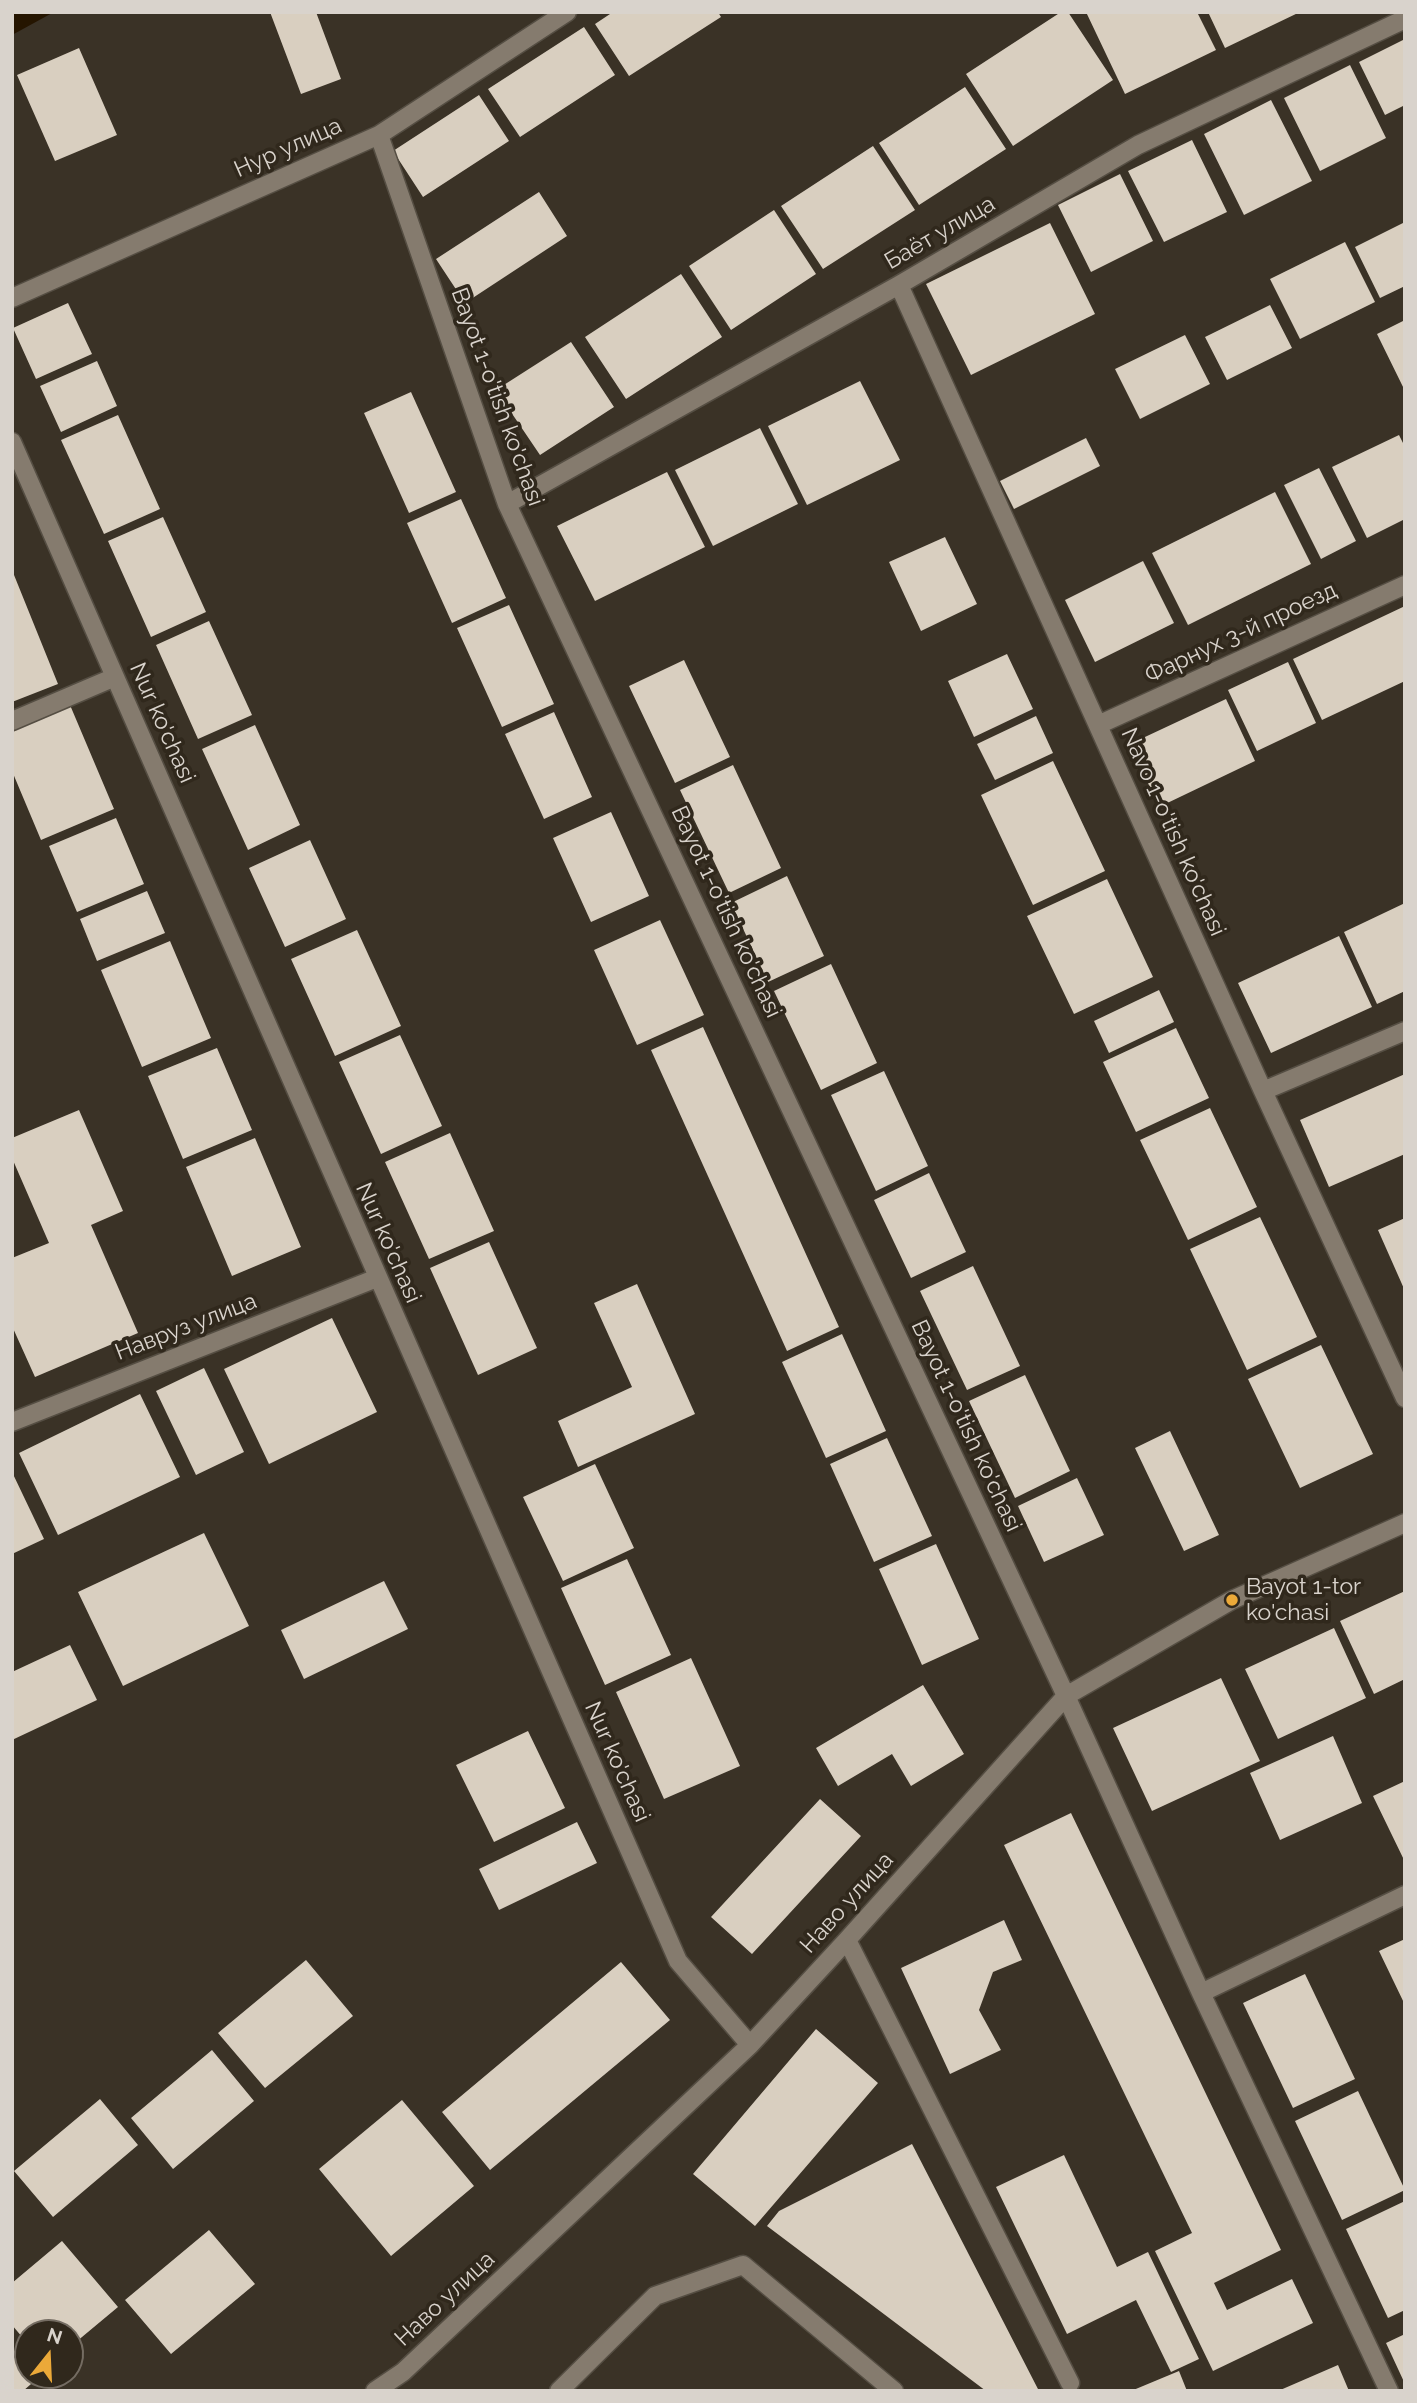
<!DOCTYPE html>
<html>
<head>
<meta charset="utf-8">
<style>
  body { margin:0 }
  #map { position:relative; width:1417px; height:2403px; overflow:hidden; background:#3a3226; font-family:Raleway,sans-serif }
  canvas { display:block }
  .frame { position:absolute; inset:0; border:14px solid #d9d3cc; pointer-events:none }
  .north { position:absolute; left:14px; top:2319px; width:70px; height:70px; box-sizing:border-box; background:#30281c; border:2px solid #746c62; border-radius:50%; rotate:18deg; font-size:19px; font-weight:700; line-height:28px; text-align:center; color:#d9d3cc }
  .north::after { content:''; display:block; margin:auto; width:24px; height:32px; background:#eba939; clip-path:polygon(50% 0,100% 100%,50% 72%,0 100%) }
</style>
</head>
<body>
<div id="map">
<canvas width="1417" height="2403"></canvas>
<div class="frame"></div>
<div class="north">N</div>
</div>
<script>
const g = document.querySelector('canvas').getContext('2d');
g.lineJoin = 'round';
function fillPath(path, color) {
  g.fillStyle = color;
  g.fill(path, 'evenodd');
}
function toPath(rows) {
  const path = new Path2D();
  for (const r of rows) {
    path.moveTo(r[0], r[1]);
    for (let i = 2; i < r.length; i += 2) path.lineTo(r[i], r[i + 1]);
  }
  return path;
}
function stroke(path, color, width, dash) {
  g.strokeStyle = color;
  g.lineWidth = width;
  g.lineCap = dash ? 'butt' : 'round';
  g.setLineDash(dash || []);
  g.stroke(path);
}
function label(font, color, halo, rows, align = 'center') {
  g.font = font + ' Raleway,sans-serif';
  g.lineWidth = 7;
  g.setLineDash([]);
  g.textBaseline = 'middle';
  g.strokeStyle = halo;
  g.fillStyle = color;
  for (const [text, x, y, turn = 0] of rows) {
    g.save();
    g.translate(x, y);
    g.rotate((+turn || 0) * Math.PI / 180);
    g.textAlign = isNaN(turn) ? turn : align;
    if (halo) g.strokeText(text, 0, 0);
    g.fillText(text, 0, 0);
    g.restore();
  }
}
fillPath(toPath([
  [12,12,54,12,12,35]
]), '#251500');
fillPath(toPath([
  [270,12,316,12,341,79,301,94],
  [613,12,718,12,721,17,629,76,595,24],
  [1061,12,1068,12,1113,80,1013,146,966,74],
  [1086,12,1197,12,1216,50,1125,94],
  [1208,12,1300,12,1225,48],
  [584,27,615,75,520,137,488,89],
  [1405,39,1405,105,1385,115,1359,62],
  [79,48,117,135,55,161,17,75],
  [1350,65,1386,138,1320,171,1284,98],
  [965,87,1006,149,919,205,879,143],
  [479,95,509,141,423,197,393,151],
  [1271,100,1312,181,1244,215,1204,134],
  [1192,140,1227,212,1164,242,1128,171],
  [873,146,915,210,823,269,781,206],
  [1120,174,1153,241,1091,272,1058,205],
  [539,192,567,236,465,303,436,259],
  [774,210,816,274,731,330,689,266],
  [1405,222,1405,286,1380,298,1355,247],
  [1050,223,1095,314,971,375,926,284],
  [1345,242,1375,302,1300,339,1270,279],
  [681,274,722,337,626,399,585,337],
  [68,303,92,354,36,379,13,328],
  [1270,305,1292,348,1227,380,1205,337],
  [1405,320,1405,391,1377,334],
  [1185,335,1210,384,1140,419,1115,369],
  [571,342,614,407,540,455,496,390],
  [97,361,117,406,61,432,40,386],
  [860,381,900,460,807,505,768,426],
  [411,392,456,492,409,513,364,413],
  [118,415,160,509,104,534,61,440],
  [760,428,798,504,713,546,675,470],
  [1399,435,1405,447,1405,519,1367,538,1332,467],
  [1086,438,1100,466,1014,509,1000,481],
  [1319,468,1356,541,1321,559,1284,485],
  [667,472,705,547,595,601,557,526],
  [1275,492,1311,564,1188,625,1152,553],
  [461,499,506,598,452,623,407,523],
  [163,517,206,612,151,637,108,541],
  [945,537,977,604,921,631,889,562],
  [1143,561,1174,623,1095,662,1065,600],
  [12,570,58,684,12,702],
  [509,605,554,704,502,727,457,628],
  [1405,606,1405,681,1322,720,1293,659],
  [209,621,252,715,198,739,156,645],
  [1007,654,1033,709,974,737,948,681],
  [684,660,730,757,675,783,629,686],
  [1288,662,1316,723,1257,751,1228,690],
  [1226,699,1255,761,1159,807,1130,744],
  [70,705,114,809,41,840,12,771,12,729],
  [554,712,592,797,544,819,505,734],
  [1036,716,1053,753,995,780,977,744],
  [255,725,300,825,248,850,202,749],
  [1053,761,1105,871,1033,905,981,795],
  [733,765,781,868,729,893,680,790],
  [611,812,649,896,591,922,553,838],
  [116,818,144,884,77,912,49,846],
  [310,840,346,919,285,947,249,868],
  [787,876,824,956,768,982,731,903],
  [1107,879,1153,977,1074,1014,1027,916],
  [147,891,165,933,97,961,80,919],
  [1405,903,1405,991,1377,1004,1344,932],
  [660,920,704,1015,637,1045,594,950],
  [357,930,401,1026,335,1056,291,959],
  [1339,936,1372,1007,1271,1053,1238,983],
  [170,941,211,1038,142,1067,101,970],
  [831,964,877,1063,821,1090,774,991],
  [1159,990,1174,1022,1109,1053,1094,1021],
  [703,1027,839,1327,787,1351,651,1050],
  [1176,1028,1209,1098,1136,1132,1103,1062],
  [400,1035,442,1126,381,1154,339,1062],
  [217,1048,252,1130,183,1159,148,1076],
  [884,1071,928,1166,876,1191,831,1095],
  [1405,1074,1405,1154,1329,1187,1300,1120],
  [1210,1108,1257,1207,1188,1240,1140,1140],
  [79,1110,123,1211,91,1225,138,1333,35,1377,12,1326,12,1258,49,1243,12,1158,12,1138],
  [450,1133,494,1231,429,1259,385,1162],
  [255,1138,301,1247,232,1276,186,1167],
  [929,1173,966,1252,911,1278,874,1200],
  [1260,1217,1317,1337,1247,1370,1190,1249],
  [1405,1218,1405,1291,1378,1230],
  [489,1242,537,1348,478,1375,430,1268],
  [973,1266,1020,1366,967,1390,920,1291],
  [637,1284,695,1414,578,1467,558,1421,632,1387,594,1303],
  [332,1318,377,1412,269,1464,224,1369],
  [842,1334,886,1431,826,1458,782,1362],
  [1321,1345,1373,1454,1300,1488,1248,1379],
  [204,1368,244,1452,196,1475,156,1391],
  [1025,1375,1070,1471,1015,1498,969,1401],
  [140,1394,180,1477,58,1535,19,1453],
  [1170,1431,1219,1535,1184,1551,1135,1448],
  [887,1438,932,1536,874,1562,830,1464],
  [595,1464,634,1548,563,1581,523,1497],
  [12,1472,44,1539,12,1554],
  [1077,1478,1104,1535,1044,1562,1018,1506],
  [204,1533,249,1626,123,1686,78,1592],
  [936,1544,979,1639,922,1665,879,1569],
  [627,1559,671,1655,605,1685,561,1588],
  [384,1581,408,1629,304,1679,281,1630],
  [1405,1591,1405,1679,1374,1694,1340,1621],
  [1334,1628,1366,1698,1278,1739,1245,1669],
  [70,1645,97,1700,12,1740,12,1672],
  [691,1658,740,1766,664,1799,616,1692],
  [1221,1678,1260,1761,1152,1811,1113,1728],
  [923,1685,964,1754,911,1786,892,1754,838,1786,816,1748],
  [528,1731,565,1808,494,1842,456,1765],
  [1333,1736,1362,1803,1280,1840,1250,1773],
  [1405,1781,1405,1862,1373,1796],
  [820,1799,861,1836,752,1954,711,1917],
  [1071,1813,1281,2250,1214,2283,1227,2310,1292,2279,1313,2323,1213,2371,1155,2251,1192,2233,1004,1845],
  [577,1822,597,1863,499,1910,479,1869],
  [1004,1920,1022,1960,993,1972,979,2010,1001,2050,950,2074,901,1968],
  [1405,1939,1405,2005,1379,1951],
  [306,1960,353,2016,265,2088,218,2033],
  [621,1962,670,2020,490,2170,442,2112],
  [1305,1974,1355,2079,1293,2108,1243,2003],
  [816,2029,878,2083,755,2226,693,2174],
  [212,2050,254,2101,173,2169,131,2118],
  [1358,2091,1405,2190,1342,2220,1295,2121],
  [100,2099,138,2145,53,2217,14,2171],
  [402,2100,474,2186,391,2256,319,2169],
  [912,2144,1039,2391,986,2391,767,2226,779,2211],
  [1064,2155,1117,2267,1148,2252,1199,2359,1171,2372,1136,2300,1067,2334,996,2187],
  [1405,2201,1405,2310,1388,2318,1346,2229],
  [209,2230,255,2284,171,2354,125,2300],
  [62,2241,118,2307,70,2347,70,2333,28,2333,28,2344,12,2325,12,2283],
  [1405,2334,1405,2384,1386,2343],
  [12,2348,28,2366,28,2375,35,2375,38,2378,23,2391,12,2391],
  [1338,2365,1349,2391,1278,2391],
  [1179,2371,1187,2391,1131,2391]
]), '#d9cfc0');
const minor = toPath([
  [379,135,507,504,1066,1696,1201,1993,1389,2391],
  [899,285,1263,1091,1405,1398],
  [12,298,379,135,567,12],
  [12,442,678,1961,750,2045],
  [507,504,899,285,1138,145,1405,19],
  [12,721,115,677],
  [1098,725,1405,585],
  [1263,1091,1405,1031],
  [12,1422,377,1278],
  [847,1940,1070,2383],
  [1201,1993,1405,1895],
  [375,2391,403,2372,750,2045,847,1940,1066,1696,1232,1600,1405,1523],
  [559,2391,655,2296,743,2265,894,2391]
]);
stroke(minor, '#554e43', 21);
stroke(minor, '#857b6e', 18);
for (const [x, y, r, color] of [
  [1232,1600,7,"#eba939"]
]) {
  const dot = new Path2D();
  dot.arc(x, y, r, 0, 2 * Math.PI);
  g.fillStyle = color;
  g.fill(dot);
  stroke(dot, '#30281c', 2.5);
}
label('23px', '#d9d3cc', '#30281c', [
  ["Нур улица",288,148,-24],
  ["Баёт улица",940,233,-30],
  ["Bayot 1-o'tish ko'chasi",497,397,70],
  ["Фарнух 3-й проезд",1241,633,-25],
  ["Nur ko'chasi",162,723,66],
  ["Navo 1-o'tish ko'chasi",1173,832,66],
  ["Bayot 1-o'tish ko'chasi",726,912,65],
  ["Nur ko'chasi",388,1243,66],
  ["Навруз улица",186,1327,-21],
  ["Bayot 1-o'tish ko'chasi",966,1426,65],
  ["Nur ko'chasi",617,1762,66],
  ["Наво улица",847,1903,-48],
  ["Наво улица",445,2299,-43]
]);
label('23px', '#d9d3cc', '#30281c', [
  ["Bayot 1-tor",1246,1587],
  ["ko'chasi",1246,1613]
], 'left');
</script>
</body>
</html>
